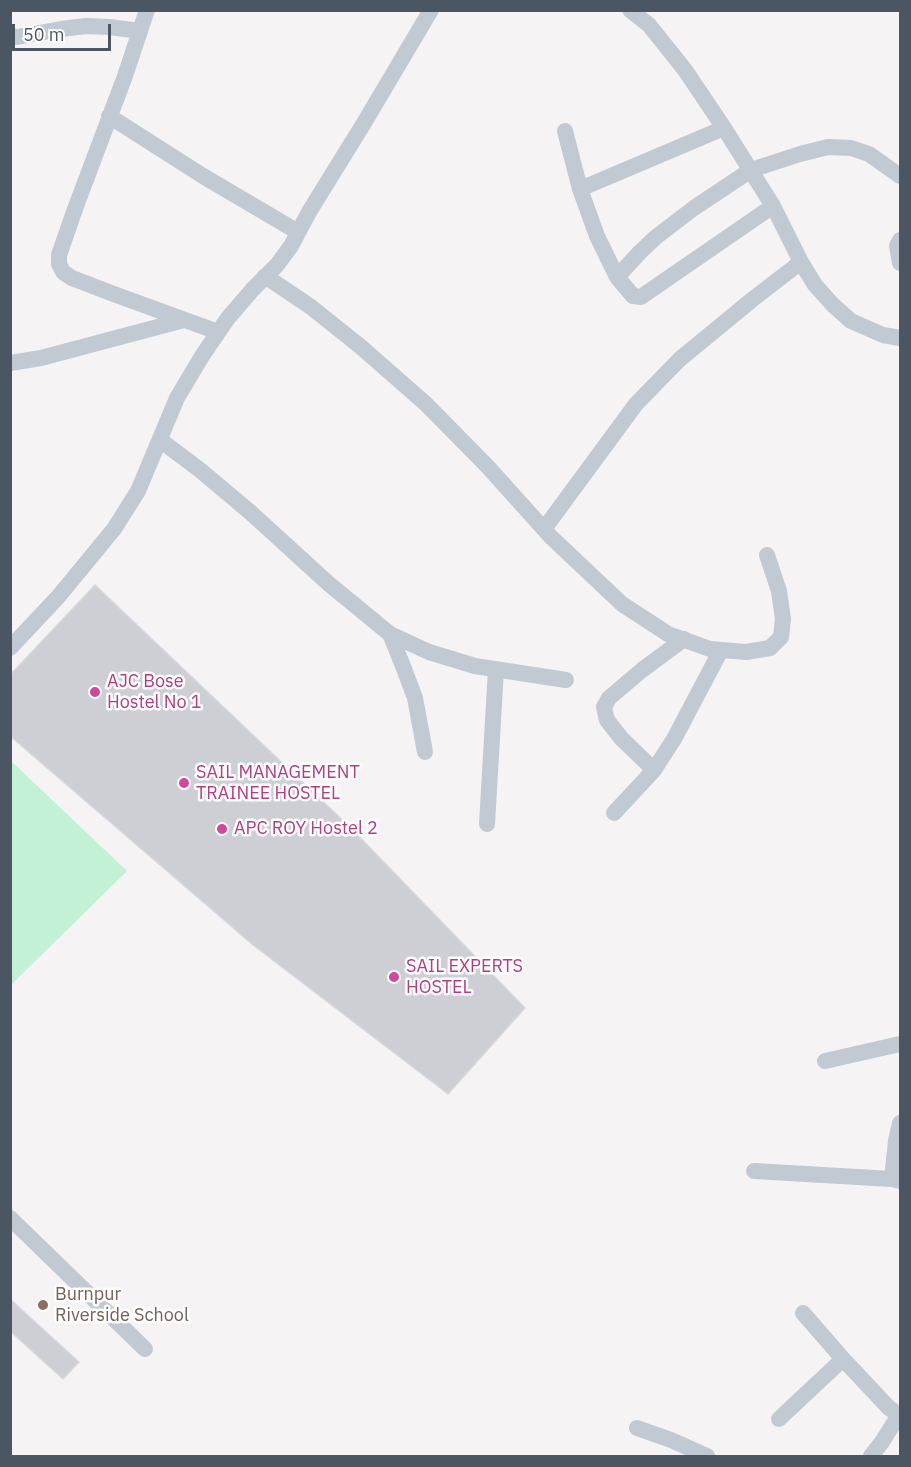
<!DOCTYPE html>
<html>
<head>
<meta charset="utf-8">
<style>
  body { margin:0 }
  #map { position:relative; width:911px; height:1467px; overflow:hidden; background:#f5f3f3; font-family:"IBM Plex Sans",sans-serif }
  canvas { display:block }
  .frame { position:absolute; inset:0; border:12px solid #4a5661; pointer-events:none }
  .scale { position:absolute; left:12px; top:24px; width:99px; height:27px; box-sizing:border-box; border:3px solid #4a5661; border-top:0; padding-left:8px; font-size:18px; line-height:21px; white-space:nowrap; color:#4a5661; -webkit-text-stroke:4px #fff; paint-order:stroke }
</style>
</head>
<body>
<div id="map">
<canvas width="911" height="1467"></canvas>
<div class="frame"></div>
<div class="scale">50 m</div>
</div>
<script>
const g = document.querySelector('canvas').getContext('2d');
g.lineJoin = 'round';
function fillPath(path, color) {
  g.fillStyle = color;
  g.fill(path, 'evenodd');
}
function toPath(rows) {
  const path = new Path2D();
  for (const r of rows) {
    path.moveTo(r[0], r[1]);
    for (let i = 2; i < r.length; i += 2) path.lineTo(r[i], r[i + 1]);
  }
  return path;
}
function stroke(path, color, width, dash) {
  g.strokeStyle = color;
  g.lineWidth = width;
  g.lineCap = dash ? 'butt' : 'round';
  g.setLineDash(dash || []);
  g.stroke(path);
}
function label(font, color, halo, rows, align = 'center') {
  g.font = font + ' "IBM Plex Sans",sans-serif';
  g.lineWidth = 5;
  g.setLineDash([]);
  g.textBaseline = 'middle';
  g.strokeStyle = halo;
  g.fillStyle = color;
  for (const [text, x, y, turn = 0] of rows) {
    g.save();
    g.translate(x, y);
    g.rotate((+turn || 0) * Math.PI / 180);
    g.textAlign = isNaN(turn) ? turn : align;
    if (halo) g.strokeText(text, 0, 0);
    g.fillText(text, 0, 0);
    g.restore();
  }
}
fillPath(toPath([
  [11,761,127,871,11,985,10,985]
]), '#c3f1d5');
const building = toPath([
  [95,585,352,829,525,1008,448,1094,253,945,10,736,10,675,95,585],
  [10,1299,79,1362,63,1379,10,1331,10,1299]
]);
fillPath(building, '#cdcfd5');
stroke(building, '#d7d9de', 1.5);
stroke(toPath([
  [147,10,125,76,75,209,59,255,59,264,63,272,72,278,111,293,218,332],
  [630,10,649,25,685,70,724,128,773,206,801,262,815,285,833,305,851,321,883,335,900,338],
  [10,36,17,37,61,29,86,26,109,27,140,31],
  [109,116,203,176,298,232],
  [565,131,580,189,597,236,617,277,633,296,641,297,651,290,773,206],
  [580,189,724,128],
  [900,240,897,246,900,263],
  [265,276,311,307,361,347,426,404,488,467,551,537,622,604,668,634,710,649,746,652,770,648,781,637,783,619,779,591,767,555],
  [617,277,640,252,656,237,694,208,751,170,800,154,828,147,851,148,869,154,900,176],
  [10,363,41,358,184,320],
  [160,440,200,470,250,512,329,584,390,634,429,652,475,666,566,680],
  [544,529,636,404,680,359,753,299,801,262],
  [390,634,403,666,415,698,425,752],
  [10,648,58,597,114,529,138,491,177,398,202,356,228,318,253,289,277,265,291,246,309,212,364,123,431,10],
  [654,770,621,738,607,720,604,707,609,698,642,670,684,639],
  [614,813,654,770,674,739,721,650],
  [487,824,496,669],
  [825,1061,900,1044],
  [754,1171,892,1179,900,1181],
  [892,1179,896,1141,900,1123],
  [10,1218,145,1349],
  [803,1313,843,1359,888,1407,900,1416],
  [779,1419,843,1359],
  [637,1428,671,1440,707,1456],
  [871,1456,882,1442,899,1415]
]), '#c1cad2', 16);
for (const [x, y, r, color] of [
  [95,692,6,"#d1479c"],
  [184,783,6,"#d1479c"],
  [222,829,6,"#d1479c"],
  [394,977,6,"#d1479c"],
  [43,1305,6,"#8d6e63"]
]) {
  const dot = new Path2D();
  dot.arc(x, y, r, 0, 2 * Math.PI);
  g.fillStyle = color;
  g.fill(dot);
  stroke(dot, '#fff', 2);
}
label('18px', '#b23c85', '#fff', [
  ["AJC Bose",107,682],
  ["Hostel No 1",107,703],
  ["SAIL MANAGEMENT",196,773],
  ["TRAINEE HOSTEL",196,794],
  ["APC ROY Hostel 2",234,829],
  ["SAIL EXPERTS",406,967],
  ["HOSTEL",406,988]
], 'left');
label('18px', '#785e54', '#fff', [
  ["Burnpur",55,1295],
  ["Riverside School",55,1316]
], 'left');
</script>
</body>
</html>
